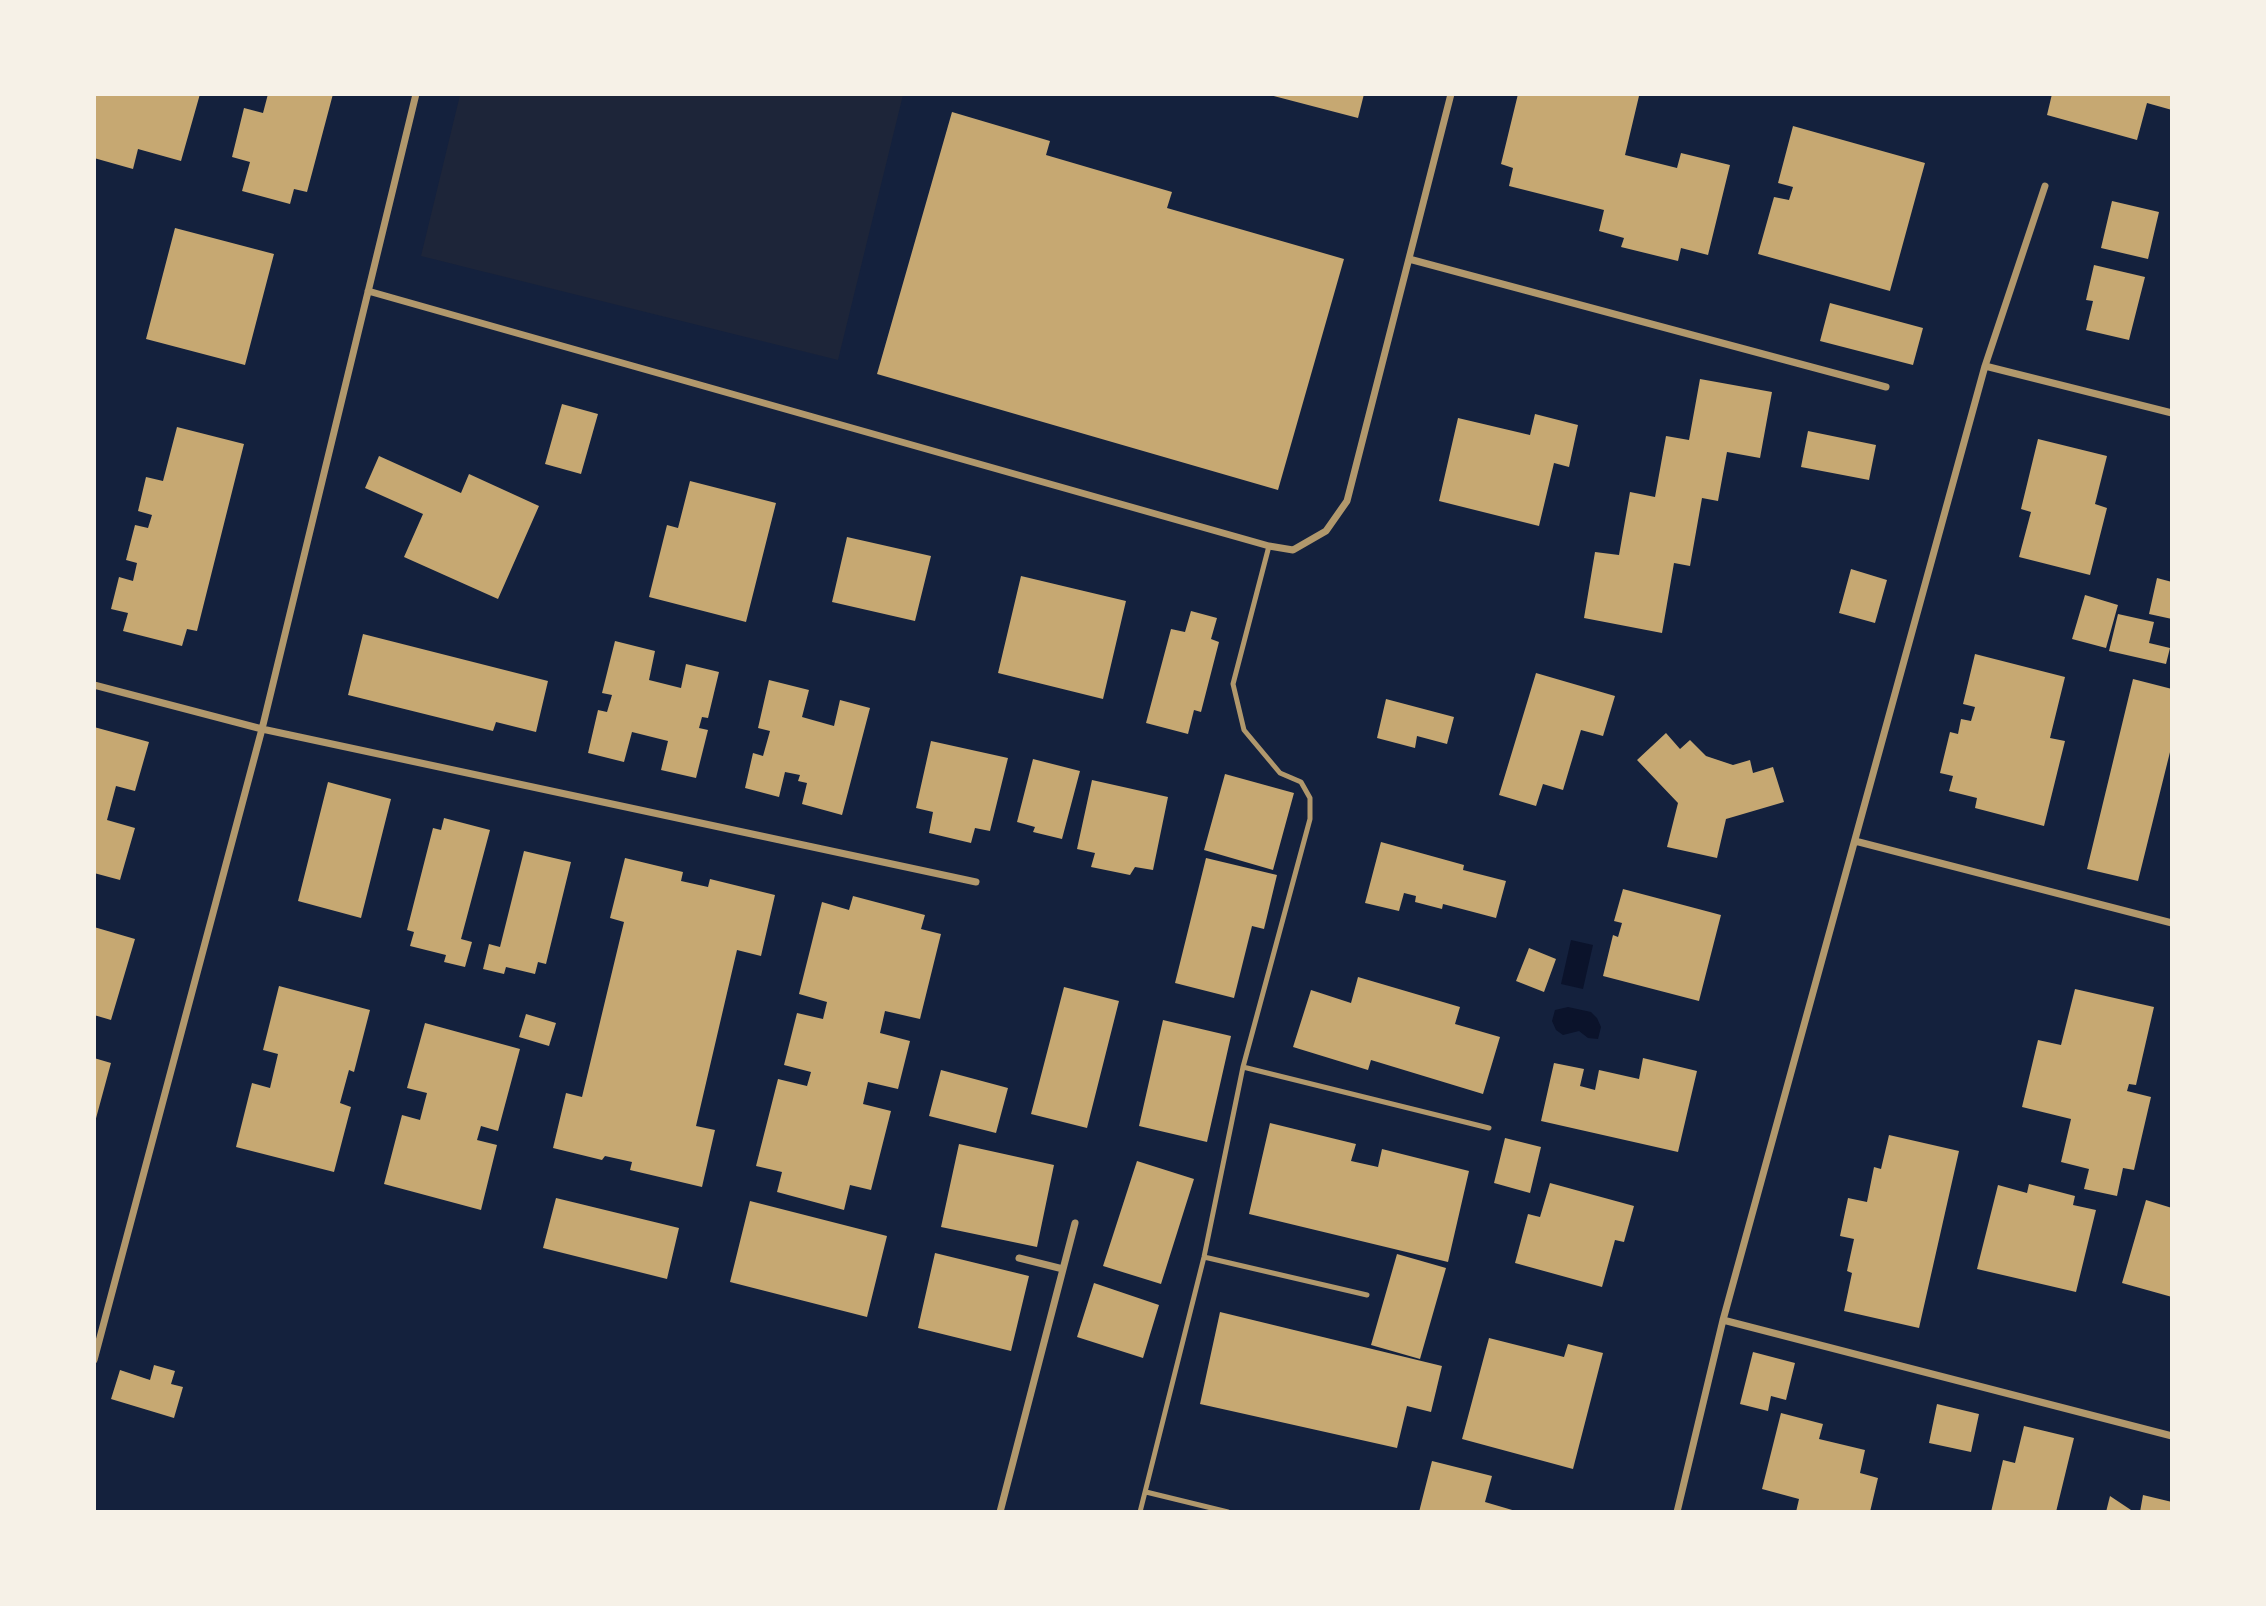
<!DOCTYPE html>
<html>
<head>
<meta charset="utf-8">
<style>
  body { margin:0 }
  #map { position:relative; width:2266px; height:1606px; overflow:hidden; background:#14213d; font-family:"Fira Sans",sans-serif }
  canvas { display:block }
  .frame { position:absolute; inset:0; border:96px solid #f6f1e7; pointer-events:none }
</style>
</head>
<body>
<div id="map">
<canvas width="2266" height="1606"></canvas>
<div class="frame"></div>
</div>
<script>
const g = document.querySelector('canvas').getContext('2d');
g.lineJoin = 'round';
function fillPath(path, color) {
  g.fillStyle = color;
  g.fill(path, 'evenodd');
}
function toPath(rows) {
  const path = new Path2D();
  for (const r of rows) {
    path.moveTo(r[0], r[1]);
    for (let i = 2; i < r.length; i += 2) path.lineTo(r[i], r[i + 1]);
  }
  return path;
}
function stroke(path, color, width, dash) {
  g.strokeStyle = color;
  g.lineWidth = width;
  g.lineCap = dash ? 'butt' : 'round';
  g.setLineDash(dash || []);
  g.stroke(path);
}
fillPath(toPath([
  [460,95,903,95,838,360,421,256]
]), '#1d2539');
fillPath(toPath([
  [1571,940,1593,945,1583,989,1561,984],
  [1568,1007,1591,1012,1597,1018,1601,1027,1598,1039,1588,1038,1579,1031,1563,1035,1556,1030,1552,1021,1555,1010]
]), '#0b132b');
fillPath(toPath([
  [94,94,200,94,181,161,138,149,133,169,94,158],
  [268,94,333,94,307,192,294,189,290,204,242,191,250,162,232,157,244,108,263,113],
  [1266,94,1364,94,1358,118],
  [1518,94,1639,96,1625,155,1677,168,1681,153,1730,165,1708,255,1681,248,1678,261,1621,247,1624,238,1599,231,1604,210,1509,186,1513,168,1501,164],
  [2052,94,2172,94,2172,110,2147,103,2137,140,2047,115],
  [952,112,1050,141,1046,155,1172,192,1167,208,1344,259,1278,490,877,374],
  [1793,126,1925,163,1890,291,1758,254,1774,197,1789,200,1793,187,1778,183],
  [2112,201,2159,212,2148,259,2101,248],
  [175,228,274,254,245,365,146,339],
  [2094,265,2145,277,2129,340,2086,330,2093,301,2086,300],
  [1830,303,1923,328,1913,365,1820,341],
  [1700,379,1772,392,1760,458,1727,452,1718,501,1702,498,1690,566,1674,563,1662,633,1584,618,1595,552,1619,555,1630,492,1655,497,1666,436,1689,440],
  [562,404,598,414,581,474,545,464],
  [1535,414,1578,425,1569,467,1554,463,1539,526,1439,501,1458,418,1530,435],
  [177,427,244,444,197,631,187,629,182,646,123,631,128,613,111,609,119,577,133,581,137,563,126,560,135,525,148,528,152,515,138,511,146,477,163,481],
  [1808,431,1876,445,1869,480,1801,467],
  [2038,439,2107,456,2095,504,2107,508,2090,575,2019,557,2031,512,2021,509],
  [379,456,461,493,469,474,539,506,498,599,404,557,423,514,365,488],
  [690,481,776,503,746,622,649,597,667,525,678,528],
  [847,537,931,556,915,621,832,602],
  [1851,569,1887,580,1875,623,1839,613],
  [1021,576,1126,601,1103,699,998,673],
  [2157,578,2172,582,2172,619,2149,614],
  [2085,595,2118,605,2106,648,2072,639],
  [1191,611,1217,618,1211,639,1219,642,1201,712,1194,710,1188,734,1146,723,1171,629,1185,632],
  [2118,614,2154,622,2149,643,2170,648,2166,664,2109,651],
  [363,634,548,681,536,732,496,722,493,731,348,695],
  [615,641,655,651,649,680,681,688,686,664,719,672,708,718,702,717,699,728,708,730,696,778,661,770,668,741,632,732,624,762,588,753,598,710,607,712,612,695,602,693],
  [1975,654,2065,677,2050,738,2065,741,2044,826,1975,808,1977,798,1949,791,1953,776,1940,773,1950,732,1958,734,1961,719,1971,721,1975,707,1963,704],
  [1536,673,1615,696,1603,736,1581,730,1563,790,1543,784,1536,806,1499,795],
  [2133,679,2172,689,2172,744,2138,881,2087,869],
  [769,680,809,690,802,717,834,726,840,700,870,708,842,815,802,804,807,783,798,781,800,775,785,772,779,797,745,788,753,753,763,756,770,731,758,728],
  [1386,699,1454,717,1447,744,1417,736,1415,748,1377,738],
  [94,727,149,742,135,791,116,786,107,820,135,828,120,880,94,873],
  [1666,733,1680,749,1690,740,1706,756,1733,765,1750,760,1753,773,1773,767,1784,802,1726,819,1717,858,1667,847,1678,803,1637,760],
  [931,741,1008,758,990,831,975,828,971,843,929,833,933,812,916,808],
  [1033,759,1080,771,1062,839,1033,832,1035,827,1017,822],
  [1225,774,1294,793,1273,870,1204,850],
  [1092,780,1168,797,1153,870,1135,867,1130,875,1091,867,1095,853,1077,849],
  [328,782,391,799,361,918,298,901],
  [444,818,490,830,461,939,472,942,465,967,444,962,446,955,410,946,414,932,407,930,433,828,441,830],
  [1381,842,1464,865,1463,870,1506,881,1496,918,1443,904,1442,909,1415,902,1416,896,1404,893,1399,911,1365,903],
  [524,851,571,862,546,964,538,962,535,974,506,967,504,974,483,969,489,944,500,947],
  [625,858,683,872,681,881,708,887,710,879,775,895,761,956,737,950,696,1126,715,1130,702,1187,630,1170,632,1162,605,1156,602,1160,553,1148,566,1093,582,1097,624,922,610,918],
  [1206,858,1277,875,1264,929,1252,926,1234,998,1175,983],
  [1623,889,1721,915,1699,1001,1603,976,1613,935,1618,937,1622,923,1614,921],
  [853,896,925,915,921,929,941,934,920,1019,885,1011,880,1033,910,1041,898,1089,868,1082,863,1104,891,1111,871,1190,850,1185,844,1210,777,1192,782,1172,756,1166,778,1079,807,1086,811,1072,784,1065,797,1013,823,1019,827,1002,799,994,822,902,849,910],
  [94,927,135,939,111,1020,94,1015],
  [1529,948,1556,959,1544,992,1516,981],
  [1358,977,1460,1007,1455,1024,1500,1037,1483,1094,1371,1060,1368,1070,1293,1047,1311,990,1351,1003],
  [279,986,370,1010,354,1072,349,1070,340,1103,351,1107,334,1172,236,1147,252,1083,270,1088,278,1054,263,1050],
  [1064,987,1119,1001,1087,1128,1031,1114],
  [2075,989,2154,1007,2136,1085,2129,1084,2127,1091,2151,1097,2134,1170,2123,1168,2117,1196,2084,1189,2089,1169,2061,1162,2071,1119,2022,1107,2038,1040,2061,1045],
  [526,1014,556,1023,549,1046,519,1037],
  [1163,1020,1231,1036,1207,1142,1139,1126],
  [425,1023,520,1049,498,1131,481,1126,477,1140,497,1145,481,1210,384,1184,402,1115,420,1120,427,1093,407,1088],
  [94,1058,111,1063,95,1122,94,1122],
  [1643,1058,1697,1071,1678,1152,1541,1121,1554,1063,1584,1069,1580,1086,1595,1090,1599,1070,1639,1079],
  [941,1070,1008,1088,996,1133,929,1116],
  [1270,1123,1356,1144,1351,1161,1378,1167,1382,1149,1469,1171,1448,1262,1249,1214],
  [1889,1135,1959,1151,1919,1328,1844,1311,1852,1273,1847,1271,1854,1239,1840,1236,1848,1198,1867,1202,1874,1167,1881,1169],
  [1505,1138,1541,1147,1530,1193,1494,1183],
  [959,1144,1054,1165,1037,1247,941,1227],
  [1137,1161,1194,1179,1161,1284,1103,1266],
  [1550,1183,1634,1206,1624,1242,1615,1240,1602,1287,1515,1263,1528,1214,1540,1217],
  [2029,1184,2075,1196,2073,1205,2096,1210,2076,1292,1977,1269,1998,1185,2027,1193],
  [556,1198,679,1228,667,1279,543,1248],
  [2146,1200,2172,1208,2172,1297,2122,1283],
  [750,1201,887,1236,867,1317,730,1282],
  [935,1253,1029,1276,1011,1351,918,1328],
  [1397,1254,1446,1268,1420,1359,1371,1345],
  [1094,1283,1159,1305,1143,1358,1077,1337],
  [1220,1312,1442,1366,1431,1412,1407,1406,1397,1448,1200,1404],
  [1489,1338,1564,1357,1568,1344,1603,1353,1573,1469,1462,1439],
  [1753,1352,1795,1363,1786,1400,1771,1396,1768,1411,1740,1404],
  [154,1365,175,1371,171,1384,183,1387,174,1418,111,1399,120,1370,150,1380],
  [1937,1404,1979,1414,1971,1452,1929,1443],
  [1781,1413,1823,1424,1819,1439,1865,1450,1860,1473,1878,1478,1870,1512,1796,1512,1799,1499,1762,1489],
  [2024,1426,2074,1438,2056,1512,1991,1512,2003,1460,2015,1463],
  [1432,1461,1492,1476,1485,1502,1519,1512,1419,1512],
  [2143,1495,2172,1502,2172,1512,2140,1512],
  [2110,1496,2134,1512,2106,1512]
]), '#c6a872');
stroke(toPath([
  [1243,1067,1489,1128],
  [1204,1257,1367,1295],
  [1146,1492,1228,1512],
  [1140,1512,1204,1257,1243,1067,1310,819,1310,798,1301,782,1280,773,1244,730,1233,684,1269,546]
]), '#b1986c', 5);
stroke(toPath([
  [1409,259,1886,387],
  [368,291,1269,546,1293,550,1326,531,1347,501,1451,94],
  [1985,366,2172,413],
  [94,685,262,729,976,882],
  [1855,841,2172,923],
  [1019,1258,1063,1269],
  [1723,1320,2172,1436],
  [94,1360,262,729,416,94],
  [1000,1512,1075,1223],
  [1677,1512,1723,1320,1985,366,2045,186]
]), '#b1986c', 7);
</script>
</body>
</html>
